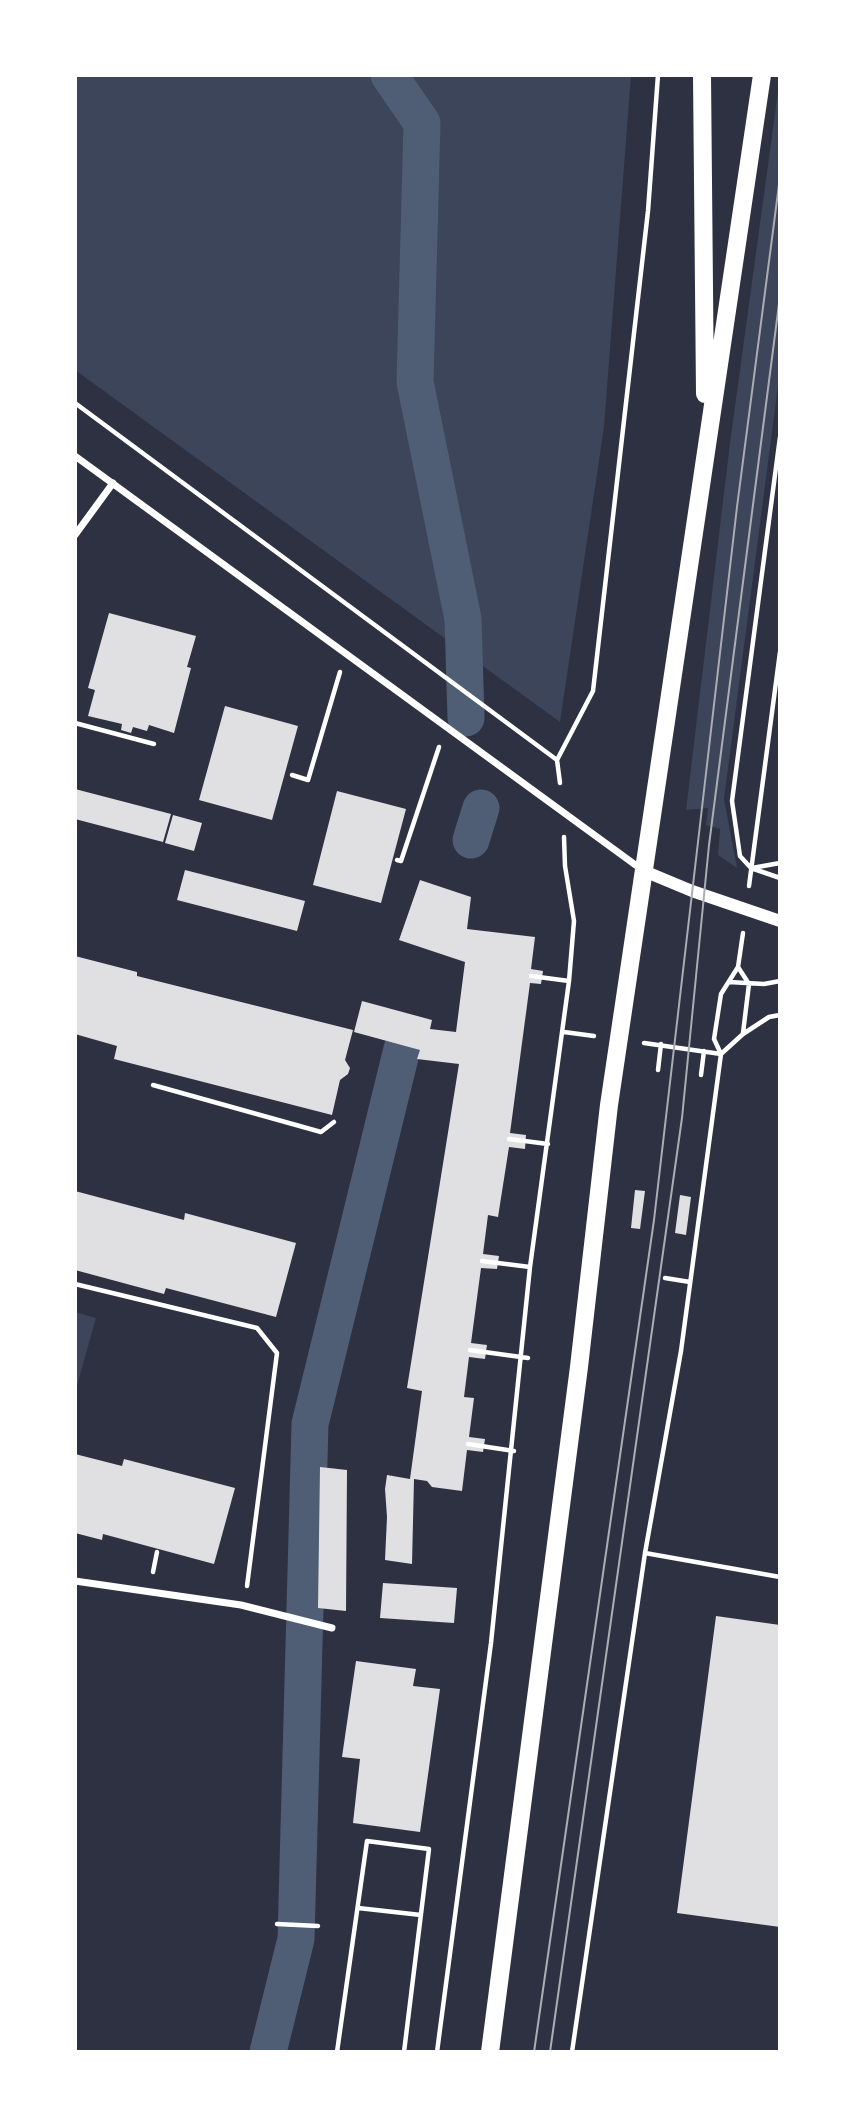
<!DOCTYPE html>
<html>
<head>
<meta charset="utf-8">
<style>
  body { margin:0 }
  #map { position:relative; width:855px; height:2127px; overflow:hidden; background:#2d3142; font-family:Montserrat,sans-serif }
  canvas { display:block }
  .frame { position:absolute; inset:0; border:77px solid #fff; pointer-events:none }
</style>
</head>
<body>
<div id="map">
<canvas width="855" height="2127"></canvas>
<div class="frame"></div>
</div>
<script>
const g = document.querySelector('canvas').getContext('2d');
g.lineJoin = 'round';
function fillPath(path, color) {
  g.fillStyle = color;
  g.fill(path, 'evenodd');
}
function toPath(rows) {
  const path = new Path2D();
  for (const r of rows) {
    path.moveTo(r[0], r[1]);
    for (let i = 2; i < r.length; i += 2) path.lineTo(r[i], r[i + 1]);
  }
  return path;
}
function stroke(path, color, width, dash) {
  g.strokeStyle = color;
  g.lineWidth = width;
  g.lineCap = dash ? 'butt' : 'round';
  g.setLineDash(dash || []);
  g.stroke(path);
}
fillPath(toPath([
  [75,75,631,75,604,427,560,722,75,370],
  [780,77,780,371,724,799,737,868,718,855,720,829,706,825,708,808,686,810,730,443],
  [75,1312,96,1318,76,1389,75,1389]
]), '#3c4559');
fillPath(toPath([
  [302,1658,300,1742,297,1887,290,1872,293,1824,284,1797,291,1707]
]), '#4f5d75');
stroke(toPath([
  [389,75,422,123,415,382,463,619,466,718],
  [471,840,481,808],
  [268,2052,296,1939,310,1424,402,1049]
]), '#4f5d75', 37);
fillPath(toPath([
  [109,613,196,636,187,667,191,668,174,733,149,725,147,731,133,727,131,733,121,730,122,724,88,716,95,690,88,688],
  [225,706,298,726,272,820,199,800],
  [75,789,171,814,163,842,75,819],
  [337,791,406,809,381,903,313,885],
  [173,815,202,823,194,851,165,843],
  [185,870,305,901,297,931,177,900],
  [420,880,471,897,467,929,535,937,531,969,543,971,541,984,530,983,510,1133,526,1135,525,1149,509,1147,498,1217,488,1215,483,1254,499,1256,497,1269,481,1268,471,1343,487,1345,485,1359,469,1357,464,1397,474,1398,469,1437,485,1439,483,1452,467,1450,462,1491,432,1487,427,1481,414,1479,412,1564,385,1560,387,1517,385,1489,387,1475,410,1479,422,1391,407,1388,459,1064,417,1059,420,1050,354,1032,362,1001,432,1020,430,1029,456,1032,465,962,399,940],
  [75,956,137,972,137,976,353,1030,345,1060,350,1068,348,1074,340,1080,332,1115,114,1059,117,1046,75,1034],
  [635,1190,645,1191,640,1229,631,1228],
  [75,1191,184,1220,185,1213,296,1243,276,1317,166,1288,164,1294,75,1270],
  [680,1195,691,1197,686,1235,675,1233],
  [75,1454,122,1466,124,1459,235,1488,214,1564,103,1534,102,1540,75,1533],
  [320,1467,347,1470,346,1611,318,1608],
  [383,1583,457,1588,454,1623,380,1618],
  [716,1616,780,1625,780,1927,677,1913],
  [356,1661,416,1669,413,1686,440,1689,420,1832,353,1823,360,1759,342,1757]
]), '#e0e0e3');
stroke(toPath([
  [75,403,557,760],
  [780,437,732,801,740,856,751,868,780,878],
  [75,723,154,744],
  [292,775,308,780,340,672],
  [560,783,557,760,593,691,648,211,658,75],
  [397,860,401,861,439,747],
  [752,868,780,863],
  [749,886,780,652],
  [738,967,749,984,743,1033],
  [531,976,569,981],
  [729,982,764,984,780,981],
  [564,1032,594,1036],
  [644,1043,721,1054],
  [721,1054,714,1039,721,994,738,967,743,933],
  [658,1070,661,1044],
  [701,1075,704,1051],
  [153,1085,321,1132,334,1122],
  [509,1139,548,1144],
  [482,1261,530,1267],
  [665,1278,690,1282],
  [75,1284,257,1328,277,1353,247,1586],
  [470,1350,528,1358],
  [468,1444,514,1451],
  [645,1553,780,1577],
  [153,1572,157,1552],
  [358,1908,421,1915],
  [277,1924,318,1926],
  [337,2052,367,1841,429,1849,404,2052],
  [437,2052,491,1643,530,1267,569,981,574,921,565,866,564,837],
  [572,2052,645,1553,681,1351,721,1054,743,1034,769,1017,780,1015]
]), '#fff', 4.5);
stroke(toPath([
  [75,456,641,869],
  [75,535,113,483],
  [75,1581,241,1605,332,1628]
]), '#fff', 7);
stroke(toPath([
  [644,871,692,891,780,921]
]), '#fff', 12);
stroke(toPath([
  [702,75,705,394],
  [490,2052,579,1367,609,1105,762,75]
]), '#fff', 18);
stroke(toPath([
  [534,2052,654,1220,737,507,780,177],
  [550,2052,682,1118,709,845,780,296]
]), '#abadb3', 2);
</script>
</body>
</html>
